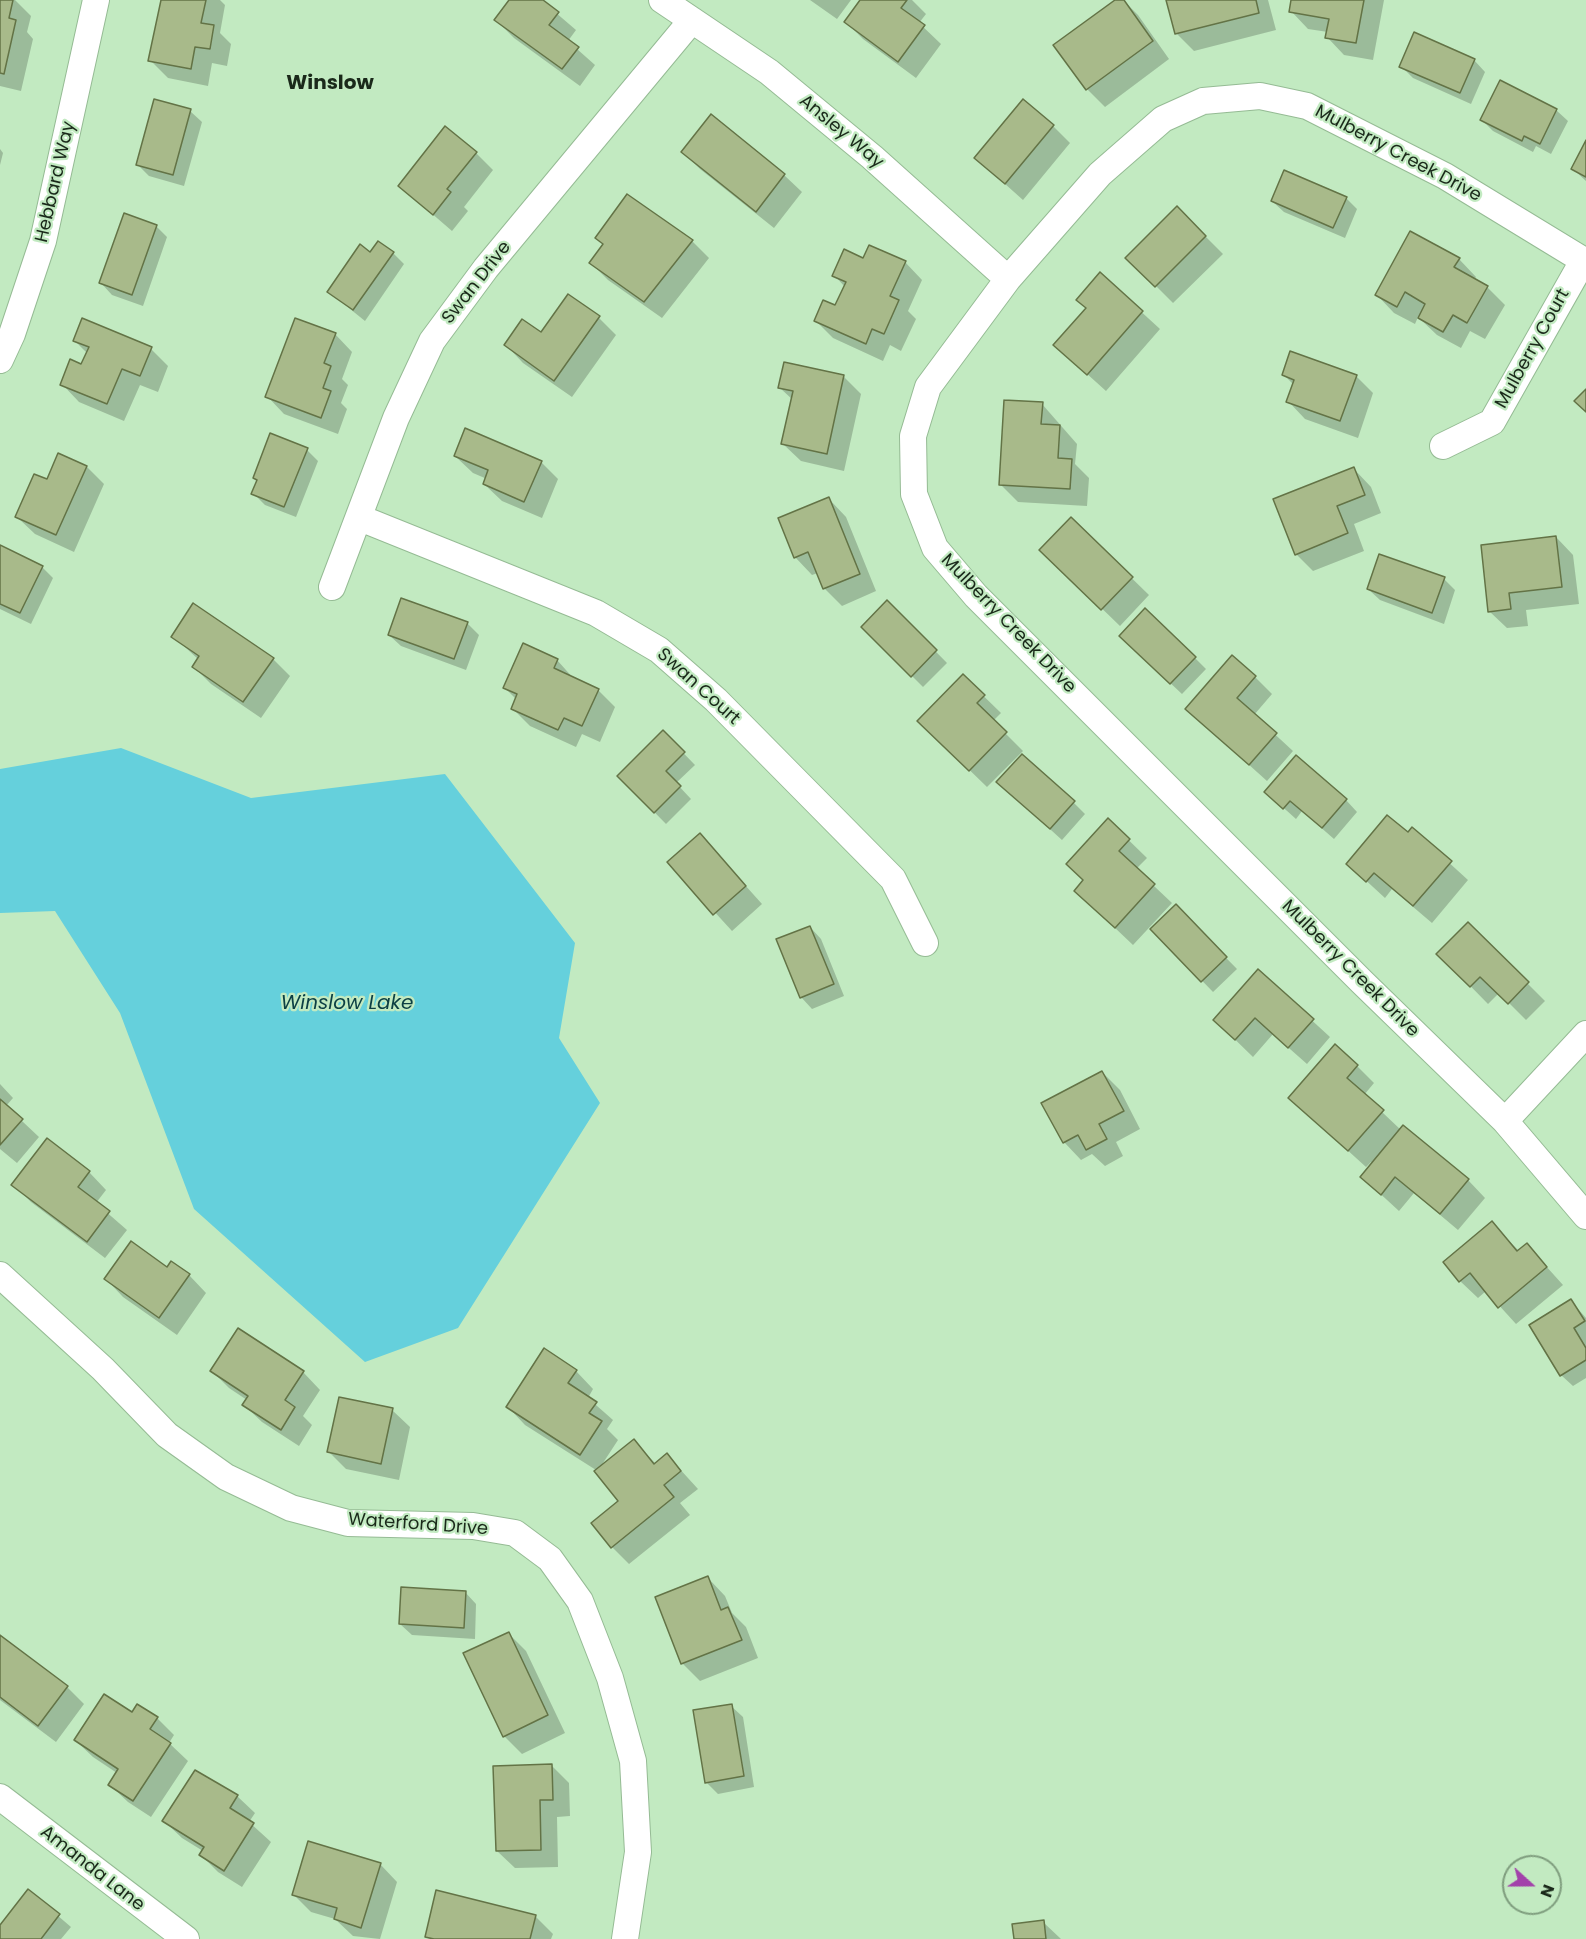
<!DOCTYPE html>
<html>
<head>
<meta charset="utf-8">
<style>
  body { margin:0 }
  #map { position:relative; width:1586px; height:1939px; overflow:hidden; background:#c2eac1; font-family:Poppins,sans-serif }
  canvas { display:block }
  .north { position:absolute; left:1502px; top:1855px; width:60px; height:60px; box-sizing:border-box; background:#c2eac1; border:2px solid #7f9d7e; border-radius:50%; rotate:111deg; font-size:16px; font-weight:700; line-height:24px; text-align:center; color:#1a291a }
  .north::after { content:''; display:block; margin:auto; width:21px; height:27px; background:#a242aa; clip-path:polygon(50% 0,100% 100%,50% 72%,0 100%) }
</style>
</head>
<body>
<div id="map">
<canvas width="1586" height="1939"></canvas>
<div class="north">N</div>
</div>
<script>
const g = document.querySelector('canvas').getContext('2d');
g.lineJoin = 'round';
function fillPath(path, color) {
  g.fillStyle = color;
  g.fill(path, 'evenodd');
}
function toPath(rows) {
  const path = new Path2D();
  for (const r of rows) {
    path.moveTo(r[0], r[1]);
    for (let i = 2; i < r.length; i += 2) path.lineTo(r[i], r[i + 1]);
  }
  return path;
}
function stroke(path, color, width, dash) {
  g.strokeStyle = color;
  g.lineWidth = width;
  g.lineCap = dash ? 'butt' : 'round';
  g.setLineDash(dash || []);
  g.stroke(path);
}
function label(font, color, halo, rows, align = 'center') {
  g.font = font + ' Poppins,sans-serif';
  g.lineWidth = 4.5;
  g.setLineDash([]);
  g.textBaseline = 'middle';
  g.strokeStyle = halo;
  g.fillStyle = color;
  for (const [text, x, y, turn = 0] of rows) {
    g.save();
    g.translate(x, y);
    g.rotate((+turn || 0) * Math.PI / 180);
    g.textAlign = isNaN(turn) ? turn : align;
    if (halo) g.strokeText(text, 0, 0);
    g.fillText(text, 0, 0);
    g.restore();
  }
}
fillPath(toPath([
  [121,748,251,798,445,774,575,943,559,1038,600,1103,458,1328,365,1362,194,1209,120,1013,55,911,0,913,0,769]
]), '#65d0dc');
fillPath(toPath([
  [0,0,15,0,31,16,27,32,33,39,21,91,0,86],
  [162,0,220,0,225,5,220,33,231,44,227,66,212,63,208,86,168,78,150,60],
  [511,0,541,0,576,30,568,41,595,65,580,86,514,38,496,20],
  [810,0,851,0,837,19],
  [861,0,912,0,926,14,919,23,941,44,916,78,863,39,846,22],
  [1117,0,1123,0,1138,15,1169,59,1105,107,1087,89,1055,45],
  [1168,0,1268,0,1276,30,1194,51,1176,33],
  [1293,0,1384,0,1373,60,1344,55,1327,37,1328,32,1308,29,1291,11],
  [1474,60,1485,72,1471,104,1413,78,1401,66],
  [1556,110,1568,121,1551,154,1536,146,1533,152,1493,131,1482,120],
  [190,111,202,122,184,186,149,176,138,165],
  [711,116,784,175,802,192,774,228,700,169,683,152],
  [1053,126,1070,143,1023,200,976,158],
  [1586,144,1586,181,1573,169],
  [0,149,3,153,0,165],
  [476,153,493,170,464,207,468,211,452,231,400,186],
  [1346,198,1357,209,1345,238,1284,212,1272,201],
  [1177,208,1223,254,1173,303,1128,258],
  [156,226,167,237,143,306,112,295,101,283],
  [597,238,692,241,709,258,662,318,608,280,591,263,604,245],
  [393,253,404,264,365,321,329,292,371,254],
  [1459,259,1476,277,1474,280,1487,287,1505,305,1485,339,1470,331,1461,348,1437,335,1418,317,1415,324,1394,313,1377,295],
  [863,260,905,262,922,280,908,311,916,319,901,351,890,345,883,361,833,338,815,320,836,307,845,287,834,275],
  [1100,274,1160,329,1106,391,1055,345,1087,309],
  [599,318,616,335,572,397,523,363,506,345],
  [335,334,352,352,342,379,348,385,341,403,347,409,338,434,284,414,267,396],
  [74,340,151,349,168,366,158,392,140,385,124,421,79,402,62,384,82,366,87,353],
  [1284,375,1356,376,1373,393,1358,438,1305,419,1288,401,1294,385],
  [843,376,861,394,844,471,801,461,783,444,793,400,780,388],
  [1042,404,1077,444,1075,464,1089,478,1087,506,1018,502,1001,485],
  [307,450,318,461,296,517,265,505,253,493,258,481,254,478],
  [455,456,541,462,558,479,542,518,502,501,484,484,487,479,473,473],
  [87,467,104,484,74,552,35,534,17,517,47,481],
  [1354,469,1371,487,1381,513,1354,524,1364,551,1313,571,1296,554],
  [829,499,846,517,876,591,842,606,824,588,818,573,812,575,795,557],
  [1071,519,1149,595,1120,626,1059,567],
  [1556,537,1573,555,1579,604,1526,610,1528,626,1507,628,1489,611],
  [0,547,42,567,53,578,31,624,0,609],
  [1444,579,1455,590,1444,624,1380,600,1368,589],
  [887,602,947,663,923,687,863,627],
  [467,623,479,635,466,670,401,646,389,635],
  [173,636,273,659,290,676,261,718,211,684,194,667,199,660],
  [1133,648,1195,658,1206,669,1182,694],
  [557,660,574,679,598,690,615,707,600,742,582,734,576,747,530,726,512,708,516,699,505,688],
  [963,676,1001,713,993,721,1023,751,987,787,919,721],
  [1255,677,1272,694,1254,715,1293,751,1267,781,1187,709],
  [663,732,695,765,676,783,691,799,666,824,619,776],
  [1266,792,1346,800,1357,812,1334,839,1302,811,1296,819],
  [1010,793,1073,802,1085,814,1062,840],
  [1108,820,1147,858,1136,869,1172,903,1133,945,1094,908,1085,881],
  [1412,829,1468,880,1432,923,1392,889,1385,898,1348,864,1408,835],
  [700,835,762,904,732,931,669,862],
  [1176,907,1237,969,1213,992,1152,929],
  [1468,924,1545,1001,1526,1020,1499,993,1488,1004,1439,954],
  [810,927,821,939,844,996,812,1009,801,997],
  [1258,971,1330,1037,1307,1064,1273,1034,1253,1057,1215,1020],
  [1357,1066,1374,1083,1364,1095,1401,1130,1468,1180,1485,1198,1458,1230,1414,1193,1399,1211,1362,1177,1373,1163,1371,1162,1366,1167,1290,1098],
  [1102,1072,1120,1090,1140,1129,1116,1142,1123,1156,1105,1166,1092,1154,1081,1160,1064,1142],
  [0,1084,13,1098,6,1106,39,1137,17,1163,0,1149],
  [89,1172,106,1190,96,1203,127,1230,105,1258,31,1202,13,1184],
  [1492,1223,1519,1251,1527,1245,1563,1285,1516,1324,1486,1291,1478,1298,1460,1281],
  [167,1269,189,1275,206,1293,177,1335,123,1297,106,1279],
  [1571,1301,1586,1318,1586,1378,1573,1386,1561,1375],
  [212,1371,303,1372,320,1390,303,1416,312,1425,299,1446,262,1422,244,1405,247,1400,229,1388],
  [576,1371,593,1389,588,1398,613,1420,607,1429,618,1440,601,1466,633,1441,656,1464,667,1455,698,1489,680,1503,690,1515,629,1564,612,1547,620,1501,596,1470,525,1425,508,1407],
  [392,1410,410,1427,399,1480,346,1469,329,1452],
  [708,1578,725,1596,732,1613,746,1627,758,1658,700,1681,682,1663],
  [465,1592,476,1604,475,1639,412,1635,400,1624],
  [509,1634,526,1651,565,1733,522,1754,504,1736],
  [0,1637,67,1687,84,1704,56,1742,0,1700],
  [731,1706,743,1717,754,1787,718,1794,706,1782],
  [132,1714,157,1718,174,1735,169,1743,188,1761,151,1817,128,1802,110,1785,117,1773,93,1757,75,1740],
  [551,1765,569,1783,570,1816,557,1817,558,1867,515,1868,497,1851],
  [237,1796,255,1813,249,1822,271,1842,242,1887,218,1872,201,1855,203,1851,182,1838,164,1821],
  [380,1864,397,1882,380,1939,353,1936,335,1919,311,1912,293,1894],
  [29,1891,71,1927,61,1939,0,1939,0,1928],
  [535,1916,553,1934,551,1939,429,1939,427,1936],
  [1043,1922,1061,1939,1016,1939]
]), '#0003');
const building = toPath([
  [0,0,13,0,9,18,16,20,4,74,0,73,0,0],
  [161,0,206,0,201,23,214,25,210,49,195,47,191,69,148,61,161,0],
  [509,0,543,0,559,12,549,25,579,47,562,69,494,20,509,0],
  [860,0,907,0,901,8,925,25,898,62,844,22,860,0],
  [1115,0,1124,0,1153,41,1086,90,1053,45,1115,0],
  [1166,0,1256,0,1259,13,1175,34,1166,0],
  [1291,0,1364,0,1356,43,1325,38,1329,19,1289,12,1291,0],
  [1414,32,1475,59,1460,93,1399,67,1414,32],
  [1500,80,1557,109,1540,144,1524,136,1522,141,1480,120,1500,80],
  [154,99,191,109,173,175,136,165,154,99],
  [1023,99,1054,125,1005,184,974,158,1023,99],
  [711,114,785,174,756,212,681,152,711,114],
  [445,126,477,152,447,189,451,192,433,215,398,186,445,126],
  [1586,140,1586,177,1571,169,1586,140],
  [1284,170,1347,197,1333,228,1271,201,1284,170],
  [627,194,693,240,644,302,589,263,603,244,595,238,627,194],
  [1177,206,1206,236,1155,287,1125,258,1177,206],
  [124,213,157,225,132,295,99,283,124,213],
  [1410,231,1460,258,1454,267,1488,286,1467,323,1453,315,1443,332,1418,318,1425,304,1405,292,1397,307,1375,295,1410,231],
  [378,241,394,252,353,310,327,292,360,244,370,252,378,241],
  [869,245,906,261,890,296,899,300,884,334,872,329,866,344,814,321,823,300,835,305,846,282,832,276,844,249,863,258,869,245],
  [1100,272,1143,311,1087,375,1053,345,1086,308,1076,300,1100,272],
  [568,294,600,316,554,381,504,345,522,319,541,332,568,294],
  [82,318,152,347,140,376,122,369,107,404,60,385,70,359,81,364,89,347,73,341,82,318],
  [295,318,336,333,324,363,331,366,323,388,331,391,321,418,265,397,295,318],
  [1290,351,1357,375,1340,421,1286,402,1294,380,1282,375,1290,351],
  [784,362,844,375,827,454,781,444,793,391,778,388,784,362],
  [1586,389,1586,412,1574,401,1586,389],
  [1004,400,1043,402,1041,424,1060,425,1058,458,1072,459,1070,489,999,485,1004,400],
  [465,428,542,461,524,502,483,484,488,470,454,456,465,428],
  [270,433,308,448,284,507,251,494,257,480,253,478,270,433],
  [58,453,87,466,56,535,15,517,34,474,47,479,58,453],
  [1354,467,1365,495,1337,506,1348,533,1295,555,1273,499,1354,467],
  [829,497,860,574,823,589,808,552,794,558,778,518,829,497],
  [1071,517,1133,577,1101,610,1039,550,1071,517],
  [1556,536,1562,587,1509,593,1511,609,1488,612,1481,545,1556,536],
  [0,545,43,566,20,613,0,604,0,545],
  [1379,554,1445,577,1432,613,1367,589,1379,554],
  [401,598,468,622,454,659,388,635,401,598],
  [887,600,937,650,911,677,861,627,887,600],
  [193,603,274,658,243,702,192,667,199,656,171,637,193,603],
  [1145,608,1196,657,1170,684,1119,636,1145,608],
  [523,643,558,659,554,668,599,689,582,726,564,718,558,730,511,709,517,694,503,688,523,643],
  [1232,655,1256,676,1237,698,1277,733,1249,765,1185,709,1232,655],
  [963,674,985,695,977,703,1007,732,969,771,917,721,963,674],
  [663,730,685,752,666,771,681,786,654,813,617,776,663,730],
  [1022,754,1075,801,1050,829,996,782,1022,754],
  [1296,755,1347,799,1322,828,1290,801,1283,809,1264,792,1296,755],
  [1387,815,1408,832,1412,827,1452,861,1413,906,1374,873,1366,882,1346,864,1387,815],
  [1108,818,1130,839,1119,851,1155,884,1115,928,1074,891,1083,880,1066,864,1108,818],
  [700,833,746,886,713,915,667,862,700,833],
  [1176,904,1227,957,1201,982,1150,929,1176,904],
  [1468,922,1529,982,1508,1004,1480,977,1470,987,1436,954,1468,922],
  [810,926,834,984,800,998,776,939,810,926],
  [1258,969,1314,1019,1288,1048,1255,1018,1235,1040,1213,1020,1258,969],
  [1335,1044,1358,1065,1347,1078,1384,1110,1348,1151,1288,1098,1335,1044],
  [1102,1071,1124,1111,1099,1124,1107,1139,1086,1150,1078,1135,1063,1143,1041,1103,1102,1071],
  [0,1099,23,1119,0,1145,0,1099],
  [1403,1125,1469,1179,1440,1214,1395,1177,1381,1195,1360,1177,1403,1125],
  [47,1138,90,1171,78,1187,110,1211,87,1242,11,1185,47,1138],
  [1492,1221,1517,1251,1527,1243,1547,1267,1498,1308,1470,1273,1459,1282,1443,1262,1492,1221],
  [131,1241,167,1267,171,1261,190,1274,159,1318,104,1279,131,1241],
  [1571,1299,1585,1321,1574,1328,1586,1348,1586,1360,1560,1376,1529,1325,1571,1299],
  [238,1328,304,1371,285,1400,295,1407,281,1430,242,1405,248,1396,210,1371,238,1328],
  [544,1348,577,1370,568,1383,597,1402,589,1413,602,1421,580,1455,506,1407,544,1348],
  [339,1397,393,1408,381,1464,327,1452,339,1397],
  [634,1439,654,1464,667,1453,681,1471,664,1485,674,1497,611,1548,591,1523,618,1501,594,1471,634,1439],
  [708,1576,721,1610,728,1607,742,1640,681,1664,655,1597,708,1576],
  [401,1587,466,1591,464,1628,399,1624,401,1587],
  [509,1632,548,1715,503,1737,463,1653,509,1632],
  [0,1635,68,1686,38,1726,0,1697,0,1635],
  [104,1694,132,1712,137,1704,158,1717,150,1729,171,1743,133,1801,108,1785,118,1769,74,1740,104,1694],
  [732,1704,744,1776,705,1783,693,1710,732,1704],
  [552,1764,553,1800,540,1800,541,1850,496,1851,493,1766,552,1764],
  [195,1770,238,1795,230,1808,254,1823,224,1871,199,1855,204,1847,162,1821,195,1770],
  [308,1841,381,1863,361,1928,334,1919,337,1908,292,1895,308,1841],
  [28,1889,60,1914,41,1939,0,1939,0,1925,28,1889],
  [436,1890,536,1915,530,1939,434,1939,425,1937,436,1890],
  [1044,1920,1046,1939,1014,1939,1012,1924,1044,1920]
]);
fillPath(building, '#a8ba8a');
stroke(building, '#637346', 1.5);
const street = toPath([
  [662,0,769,72,872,157,1008,279],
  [1586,262,1445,176,1307,106,1260,96,1203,101,1163,119,1100,174,1008,279,928,387,913,436,914,494,935,548,976,596,1362,982,1505,1121,1586,1216],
  [0,360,12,334,43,241,96,0],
  [1443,446,1492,422,1583,261],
  [360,518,596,613,659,650,716,700,893,879,925,943],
  [332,587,396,418,432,341,486,268,692,20],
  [1505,1121,1586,1034],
  [0,1275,103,1369,167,1435,226,1477,291,1508,348,1523,473,1526,515,1533,550,1559,580,1601,610,1678,633,1761,638,1852,625,1939],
  [0,1797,186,1939]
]);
stroke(street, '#95bb94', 28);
stroke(street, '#fff', 26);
label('18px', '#1a291a', '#c2eac1', [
  ["Ansley Way",841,132,40],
  ["Mulberry Creek Drive",1398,154,28],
  ["Hebbard Way",56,182,-77],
  ["Swan Drive",477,283,-52],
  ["Mulberry Court",1533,349,-61],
  ["Mulberry Creek Drive",1008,624,46],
  ["Swan Court",698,687,42],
  ["Mulberry Creek Drive",1350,969,45],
  ["Waterford Drive",418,1525,4],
  ["Amanda Lane",92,1869,38]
]);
label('bold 20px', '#1a291a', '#c2eac1', [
  ["Winslow",330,84]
]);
label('italic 20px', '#0c3f44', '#c2eac1', [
  ["Winslow Lake",347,1004]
]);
</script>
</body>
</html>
